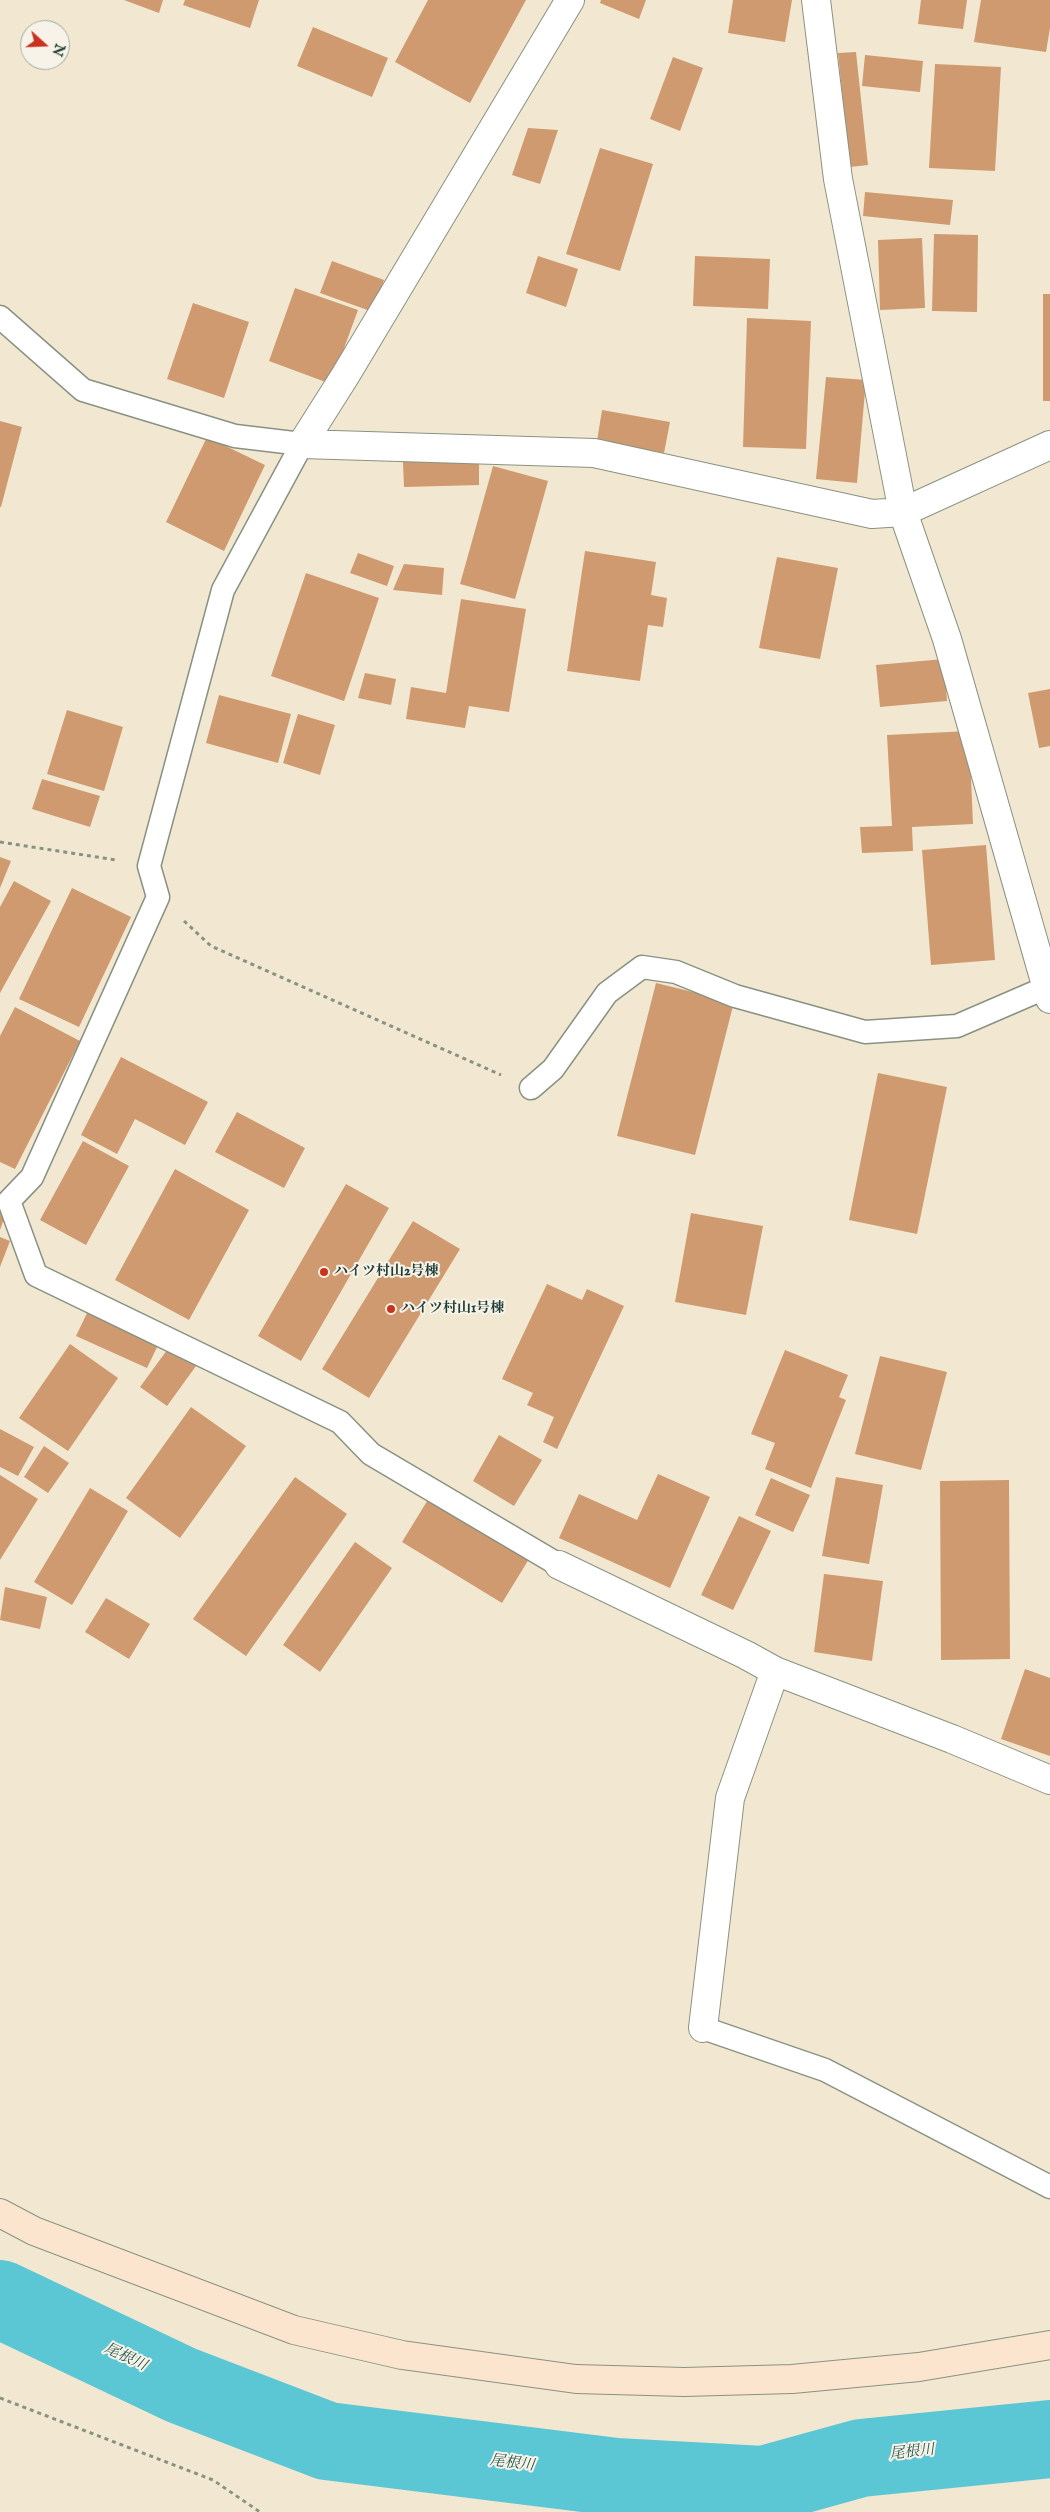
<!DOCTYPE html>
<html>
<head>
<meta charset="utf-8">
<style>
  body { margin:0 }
  #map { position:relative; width:1050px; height:2512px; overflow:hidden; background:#f2e8d1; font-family:"IM FELL English",serif }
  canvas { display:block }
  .north { position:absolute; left:20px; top:20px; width:50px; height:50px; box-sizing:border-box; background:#f7f3e8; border:1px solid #a1aaa0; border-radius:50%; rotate:110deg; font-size:14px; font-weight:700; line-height:20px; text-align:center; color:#1f3d34 }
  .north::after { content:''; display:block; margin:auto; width:18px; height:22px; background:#c8321e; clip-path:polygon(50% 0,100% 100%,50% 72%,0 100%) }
</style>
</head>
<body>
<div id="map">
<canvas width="1050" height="2512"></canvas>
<div class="north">N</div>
</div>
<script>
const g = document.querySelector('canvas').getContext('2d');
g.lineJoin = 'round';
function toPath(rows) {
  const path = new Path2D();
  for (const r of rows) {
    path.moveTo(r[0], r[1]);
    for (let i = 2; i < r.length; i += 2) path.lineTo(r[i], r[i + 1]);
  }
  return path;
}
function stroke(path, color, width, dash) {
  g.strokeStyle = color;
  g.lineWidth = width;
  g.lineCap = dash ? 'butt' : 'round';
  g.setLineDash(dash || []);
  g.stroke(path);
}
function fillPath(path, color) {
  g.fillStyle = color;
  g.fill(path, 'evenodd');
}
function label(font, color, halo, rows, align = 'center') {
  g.font = font + ' "IM FELL English","Noto Serif JP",serif';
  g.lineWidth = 4;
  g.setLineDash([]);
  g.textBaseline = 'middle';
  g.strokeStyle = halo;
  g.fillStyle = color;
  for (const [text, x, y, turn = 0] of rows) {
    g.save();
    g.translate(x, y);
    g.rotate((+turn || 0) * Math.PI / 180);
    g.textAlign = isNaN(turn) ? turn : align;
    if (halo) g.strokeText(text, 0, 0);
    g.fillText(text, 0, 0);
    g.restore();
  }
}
stroke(toPath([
  [0,2299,181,2385,327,2441,616,2477,763,2485,861,2458,1050,2439]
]), '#5bc7d4', 78);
fillPath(toPath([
  [124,0,163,0,159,13],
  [185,0,259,0,250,28,183,5],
  [428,0,526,0,470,103,395,62],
  [601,0,646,0,639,19,600,3],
  [733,0,792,0,785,42,728,33],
  [921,0,967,0,963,29,918,24],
  [981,0,1050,0,1050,28,1046,52,974,42],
  [313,27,388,58,372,97,297,66],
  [856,52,868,165,850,167,838,53],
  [865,55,923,61,920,92,862,86],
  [673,57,703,68,680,131,650,119],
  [935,64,1001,67,995,171,929,168],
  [528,128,558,130,540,184,512,175],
  [600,148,653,164,620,271,566,254],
  [865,192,953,200,950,225,863,216],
  [934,234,978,235,977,312,932,311],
  [922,238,925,308,880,310,878,240],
  [538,256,578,269,566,307,526,293],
  [695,256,770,259,768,309,693,306],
  [332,261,384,280,373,312,320,293],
  [295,288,358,310,331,384,269,361],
  [1043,294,1050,294,1050,401,1043,401],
  [193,303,249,322,224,398,167,379],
  [747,318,811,321,806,449,743,447],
  [826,377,866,380,857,483,816,479],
  [602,410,670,422,664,453,597,441],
  [0,421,22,427,1,507,0,507],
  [207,437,265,465,224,551,166,522],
  [479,459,479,485,404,487,403,462],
  [493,466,548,481,515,599,460,584],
  [585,551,656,562,651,595,667,598,663,627,648,625,640,681,567,671],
  [358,553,394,566,387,586,350,573],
  [777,557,838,568,820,659,759,648],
  [404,564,444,568,442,595,393,590],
  [306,573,379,598,344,701,271,676],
  [461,599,526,609,509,712,469,706,465,728,406,719,411,687,446,693],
  [944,659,947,701,880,707,876,665],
  [365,673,396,679,391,705,358,698],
  [1050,689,1050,746,1039,748,1028,693],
  [219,695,291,714,278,763,206,743],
  [67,710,123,727,104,791,47,774],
  [298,714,335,725,320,775,283,763],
  [969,731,973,824,912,827,913,851,862,853,860,827,892,826,887,735],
  [42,779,100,796,90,827,32,809],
  [986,845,995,960,931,965,922,850],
  [0,857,11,861,0,888],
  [14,881,51,901,0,993,0,907],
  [72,888,131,917,79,1027,19,999],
  [656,983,734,1002,695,1155,617,1136],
  [15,1007,80,1041,15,1169,0,1162,0,1036],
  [121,1057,208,1102,185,1145,135,1119,117,1154,81,1135],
  [878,1073,947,1087,917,1234,849,1220],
  [237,1112,305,1148,284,1188,215,1152],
  [83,1141,129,1166,86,1245,40,1220],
  [175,1169,249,1210,189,1320,115,1280],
  [346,1184,389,1208,301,1361,258,1336],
  [0,1204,8,1207,0,1230],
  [691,1213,763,1226,746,1315,675,1302],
  [413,1221,460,1249,369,1398,322,1369],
  [0,1237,10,1241,0,1267],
  [547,1284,582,1300,587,1289,624,1306,557,1449,543,1442,554,1417,527,1405,533,1393,502,1379],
  [89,1309,160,1341,147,1368,76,1336],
  [70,1344,118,1378,68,1451,19,1418],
  [170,1346,196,1366,167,1406,140,1387],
  [785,1350,848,1375,839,1397,846,1400,811,1488,765,1469,775,1443,751,1434],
  [880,1356,947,1372,921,1470,855,1454],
  [191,1407,246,1446,180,1538,126,1498],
  [0,1429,34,1447,18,1476,0,1467],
  [499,1435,542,1460,514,1506,473,1481],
  [44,1446,69,1463,48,1493,24,1477],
  [658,1474,710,1497,670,1588,559,1538,579,1494,637,1520],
  [0,1475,38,1499,0,1560],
  [295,1477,347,1514,246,1656,193,1619],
  [836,1477,883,1485,869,1564,822,1556],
  [771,1478,810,1495,793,1532,755,1515],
  [1009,1480,1010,1659,941,1660,940,1481],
  [90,1488,128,1511,72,1605,34,1582],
  [429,1498,529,1559,502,1603,402,1542],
  [739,1516,771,1531,733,1610,701,1595],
  [355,1542,392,1568,320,1672,283,1645],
  [824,1574,883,1581,872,1661,814,1652],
  [5,1587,47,1597,40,1629,0,1620],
  [106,1598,150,1624,129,1659,85,1632],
  [1025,1669,1050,1678,1050,1756,1001,1739]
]), '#cf9a6f');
const lane = toPath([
  [0,317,83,390,235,436,302,444,223,590,149,866,158,897,32,1177,9,1201],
  [531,1088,553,1069,607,993,642,967,676,972,735,996,865,1032,957,1026,1045,988],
  [9,1201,36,1275,340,1422,371,1454,559,1565],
  [703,2028,825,2070,1050,2187]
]);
const street = toPath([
  [816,0,838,179,903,512,947,639,1050,999],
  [302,444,594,453,872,514,903,512,1050,445],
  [302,444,345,376,570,0],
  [559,1565,746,1655,775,1671,952,1739,1050,1780],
  [703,2028,730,1798,775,1671]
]);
const secondary = toPath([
  [0,2213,34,2231,294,2330,402,2355,576,2379,684,2382,792,2379,919,2367,1050,2345]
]);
stroke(lane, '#889282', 25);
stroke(street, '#889282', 30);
stroke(secondary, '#889282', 30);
stroke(toPath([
  [0,842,116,860],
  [184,921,211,946,501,1075],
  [0,2398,213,2480,260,2512]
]), '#889282', 3, [4, 4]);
stroke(lane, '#fff', 22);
stroke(street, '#fff', 28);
stroke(secondary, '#fce5cf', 28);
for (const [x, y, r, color] of [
  [324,1272,5,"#c8321e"],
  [391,1309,5,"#c8321e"]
]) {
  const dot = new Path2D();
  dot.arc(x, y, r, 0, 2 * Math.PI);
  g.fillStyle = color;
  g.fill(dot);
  stroke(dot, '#f7f3e8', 2);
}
label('bold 14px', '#1f3d34', '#f7f3e8', [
  ["ハイツ村山2号棟",334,1272],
  ["ハイツ村山1号棟",401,1309]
], 'left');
label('italic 15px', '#2b5954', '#f7f3e8', [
  ["尾根川",125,2358,25],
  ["尾根川",912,2453,-6],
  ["尾根川",512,2464,7]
]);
</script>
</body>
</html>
